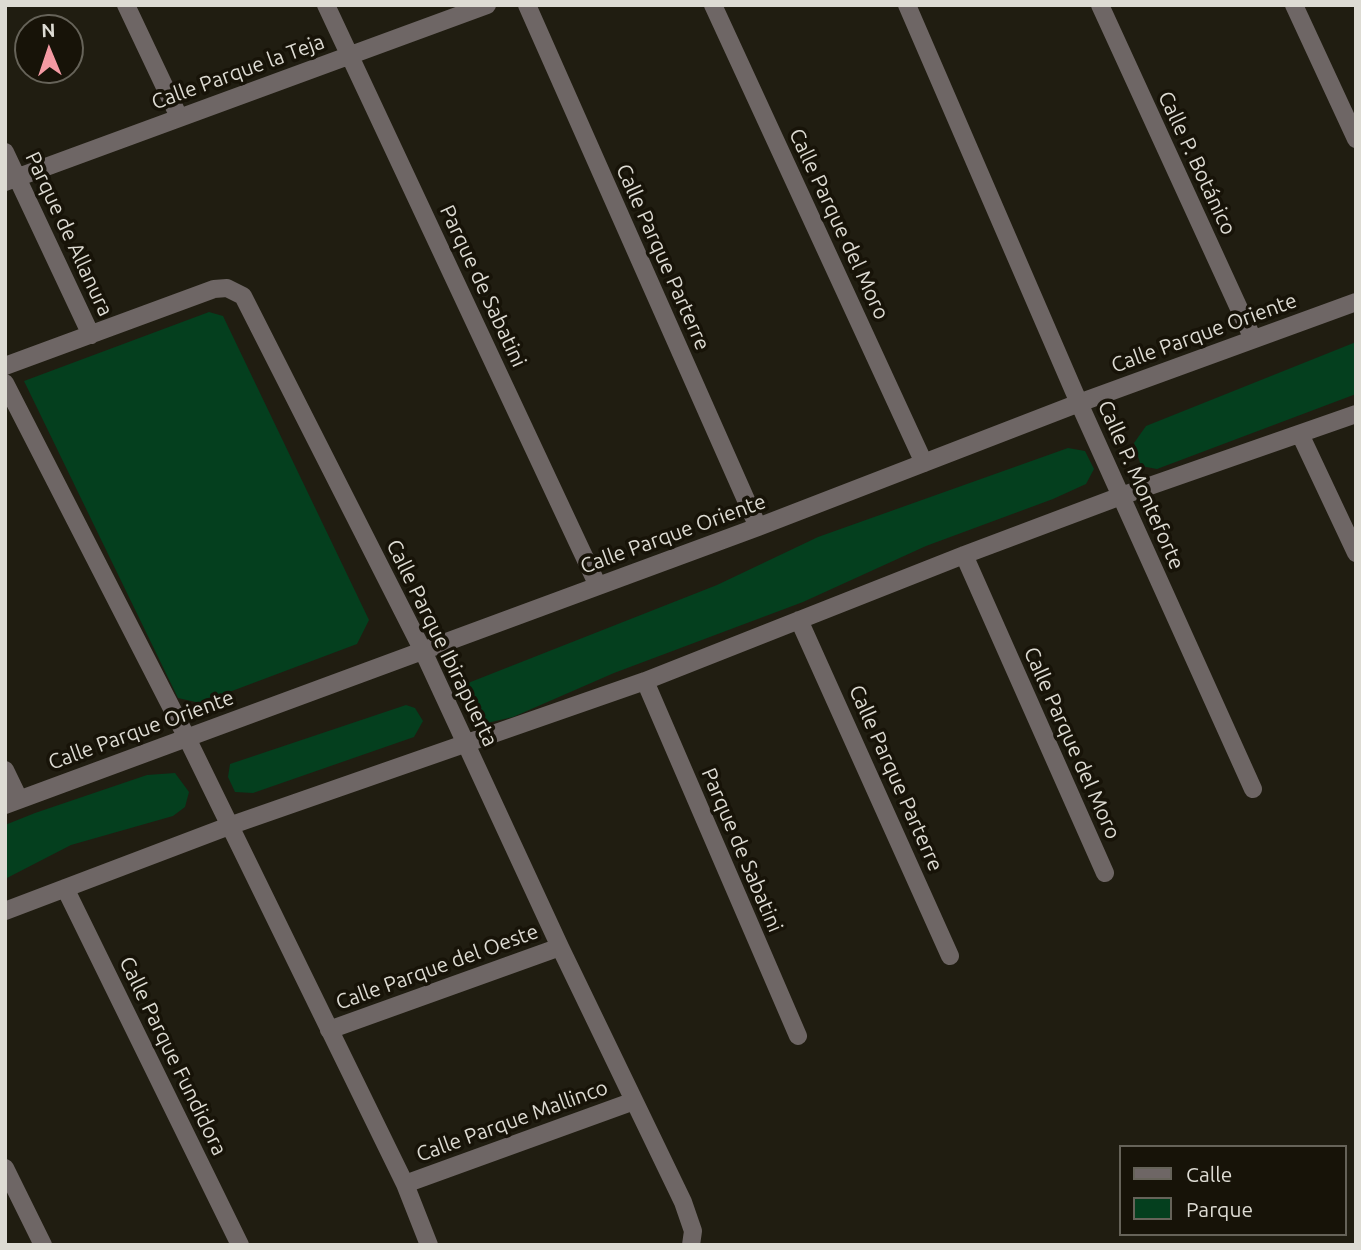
<!DOCTYPE html>
<html>
<head>
<meta charset="utf-8">
<style>
  body { margin:0 }
  #map { position:relative; width:1361px; height:1250px; overflow:hidden; background:#201d11; font-family:Ubuntu,sans-serif }
  canvas { display:block }
  .frame { position:absolute; inset:0; border:7px solid #dddbd3; pointer-events:none }
  .legend { position:absolute; left:1119px; top:1145px; width:228px; height:91px; box-sizing:border-box; background:#171308; border:2px solid #666359; margin:0; padding:9px 12px; list-style:none; font-size:21px; color:#dddbd3 }
  .legend li { display:flex; align-items:center; gap:14px; height:35px }
  .legend b { width:35px; border:2px solid #666359 }
  .north { position:absolute; left:14px; top:14px; width:70px; height:70px; box-sizing:border-box; background:#171308; border:2px solid #666359; border-radius:50%; rotate:358deg; font-size:19px; font-weight:700; line-height:28px; text-align:center; color:#dddbd3 }
  .north::after { content:''; display:block; margin:auto; width:24px; height:32px; background:#f49aa3; clip-path:polygon(50% 0,100% 100%,50% 72%,0 100%) }
</style>
</head>
<body>
<div id="map">
<canvas width="1361" height="1250"></canvas>
<div class="frame"></div>
<ul class="legend">
<li><b style="height:9px;background:#6e6665"></b>Calle</li>
<li><b style="height:19px;background:#043f1e"></b>Parque</li>
</ul>
<div class="north">N</div>
</div>
<script>
const g = document.querySelector('canvas').getContext('2d');
g.lineJoin = 'round';
function fillPath(path, color) {
  g.fillStyle = color;
  g.fill(path, 'evenodd');
}
function toPath(rows) {
  const path = new Path2D();
  for (const r of rows) {
    path.moveTo(r[0], r[1]);
    for (let i = 2; i < r.length; i += 2) path.lineTo(r[i], r[i + 1]);
  }
  return path;
}
function stroke(path, color, width, dash) {
  g.strokeStyle = color;
  g.lineWidth = width;
  g.lineCap = dash ? 'butt' : 'round';
  g.setLineDash(dash || []);
  g.stroke(path);
}
function label(font, color, halo, rows, align = 'center') {
  g.font = font + ' Ubuntu,sans-serif';
  g.lineWidth = 7;
  g.setLineDash([]);
  g.textBaseline = 'middle';
  g.strokeStyle = halo;
  g.fillStyle = color;
  for (const [text, x, y, turn = 0] of rows) {
    g.save();
    g.translate(x, y);
    g.rotate((+turn || 0) * Math.PI / 180);
    g.textAlign = isNaN(turn) ? turn : align;
    if (halo) g.strokeText(text, 0, 0);
    g.fillText(text, 0, 0);
    g.restore();
  }
}
fillPath(toPath([
  [209,312,223,316,369,620,357,644,200,703,178,698,24,381],
  [1356,342,1356,394,1157,469,1141,466,1134,443,1146,426],
  [1068,448,1085,451,1094,469,1086,484,1053,499,926,546,803,602,614,673,513,717,483,724,469,713,464,697,468,683,717,585,818,537],
  [406,705,415,708,423,721,414,737,253,793,235,792,228,777,230,764],
  [175,773,189,792,185,807,173,816,71,845,5,879,5,825,35,813,147,775]
]), '#043f1e');
stroke(toPath([
  [126,5,179,117],
  [326,5,598,586],
  [527,5,758,527],
  [713,5,924,463],
  [907,5,1079,403,1253,789],
  [1100,5,1253,339],
  [1294,5,1356,139],
  [5,152,91,335],
  [5,182,487,5],
  [5,366,214,289,227,288,243,296,423,651,560,947,683,1202,693,1231,691,1245],
  [5,383,187,738,405,1184,429,1245],
  [1300,434,1356,553],
  [964,555,1105,873],
  [799,620,950,956],
  [645,681,798,1036],
  [5,770,19,799],
  [5,805,758,527,1079,403,1356,302],
  [65,888,240,1245],
  [5,911,229,826,645,681,964,555,1121,496,1356,414],
  [329,1030,560,947],
  [5,1168,43,1245],
  [405,1184,634,1101]
]), '#6e6665', 18);
label('21px', '#dddbd3', '#171308', [
  ["Calle Parque la Teja",238,72,-20],
  ["Calle P. Botánico",1197,163,65],
  ["Calle Parque del Moro",839,224,65],
  ["Parque de Allanura",69,234,65],
  ["Calle Parque Parterre",663,257,66],
  ["Parque de Sabatini",483,286,65],
  ["Calle Parque Oriente",1204,333,-20],
  ["Calle P. Monteforte",1141,485,66],
  ["Calle Parque Oriente",673,534,-20],
  ["Calle Parque Ibirapuerta",442,643,64],
  ["Calle Parque Oriente",141,730,-20],
  ["Calle Parque del Moro",1072,743,66],
  ["Calle Parque Parterre",896,778,66],
  ["Parque de Sabatini",742,850,67],
  ["Calle Parque del Oeste",437,967,-20],
  ["Calle Parque Fundidora",173,1056,64],
  ["Calle Parque Mallinco",512,1121,-20]
]);
</script>
</body>
</html>
